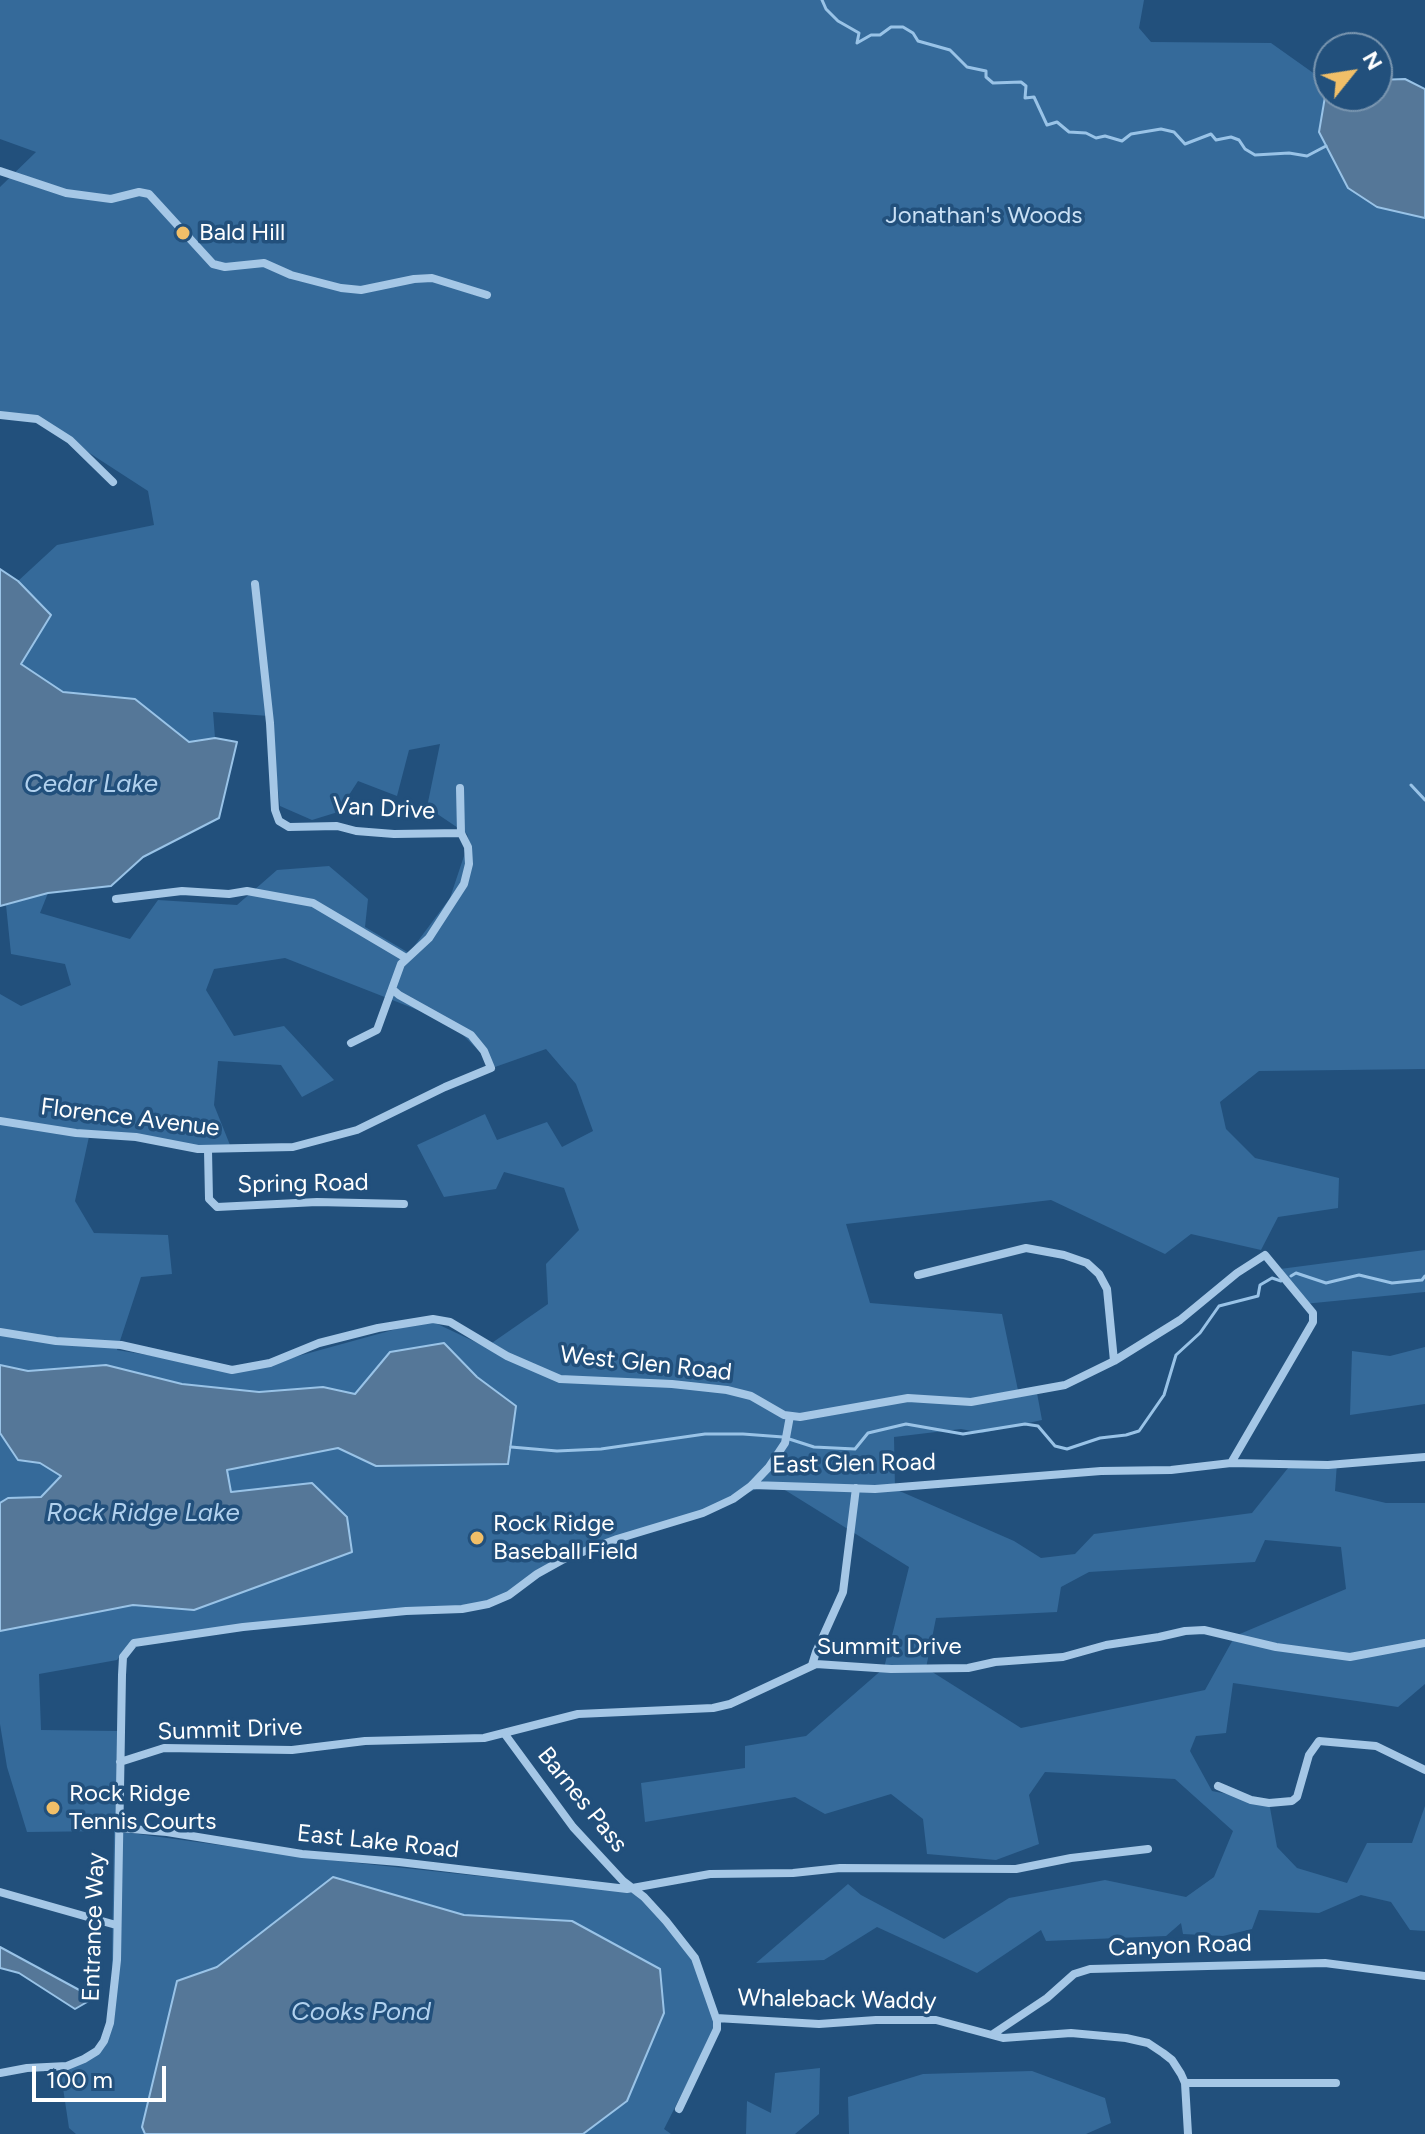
<!DOCTYPE html>
<html>
<head>
<meta charset="utf-8">
<style>
  body { margin:0 }
  #map { position:relative; width:1425px; height:2134px; overflow:hidden; background:#22507c; font-family:Figtree,sans-serif }
  canvas { display:block }
  .north { position:absolute; left:1313px; top:32px; width:80px; height:80px; box-sizing:border-box; background:#22507c; border:2px solid #7a96b0; border-radius:50%; rotate:60deg; font-size:22px; font-weight:700; line-height:32px; text-align:center; color:#fff }
  .north::after { content:''; display:block; margin:auto; width:28px; height:36px; background:#f1bf68; clip-path:polygon(50% 0,100% 100%,50% 72%,0 100%) }
  .scale { position:absolute; left:32px; top:2066px; width:134px; height:36px; box-sizing:border-box; border:4px solid #fff; border-top:0; padding-left:10px; font-size:24px; line-height:28px; white-space:nowrap; color:#fff; -webkit-text-stroke:6px #22507c; paint-order:stroke }
</style>
</head>
<body>
<div id="map">
<canvas width="1425" height="2134"></canvas>
<div class="north">N</div>
<div class="scale">100 m</div>
</div>
<script>
const g = document.querySelector('canvas').getContext('2d');
g.lineJoin = 'round';
function fillPath(path, color) {
  g.fillStyle = color;
  g.fill(path, 'evenodd');
}
function toPath(rows) {
  const path = new Path2D();
  for (const r of rows) {
    path.moveTo(r[0], r[1]);
    for (let i = 2; i < r.length; i += 2) path.lineTo(r[i], r[i + 1]);
  }
  return path;
}
function stroke(path, color, width, dash) {
  g.strokeStyle = color;
  g.lineWidth = width;
  g.lineCap = dash ? 'butt' : 'round';
  g.setLineDash(dash || []);
  g.stroke(path);
}
function label(font, color, halo, rows, align = 'center') {
  g.font = font + ' Figtree,sans-serif';
  g.lineWidth = 7;
  g.setLineDash([]);
  g.textBaseline = 'middle';
  g.strokeStyle = halo;
  g.fillStyle = color;
  for (const [text, x, y, turn = 0] of rows) {
    g.save();
    g.translate(x, y);
    g.rotate((+turn || 0) * Math.PI / 180);
    g.textAlign = isNaN(turn) ? turn : align;
    if (halo) g.strokeText(text, 0, 0);
    g.fillText(text, 0, 0);
    g.restore();
  }
}
fillPath(toPath([
  [0,0,1144,0,1139,28,1151,42,1271,43,1326,82,1319,132,1377,207,1425,218,1425,1069,1259,1071,1220,1102,1226,1129,1255,1158,1339,1178,1338,1208,1278,1217,1261,1250,1191,1234,1165,1254,1051,1200,846,1224,870,1303,1002,1314,1019,1395,1037,1393,1042,1420,982,1433,961,1429,894,1437,895,1489,1014,1541,1041,1558,1075,1554,1094,1534,1252,1513,1292,1463,1337,1463,1335,1491,1386,1503,1425,1503,1425,1684,1398,1707,1233,1683,1226,1733,1196,1736,1190,1751,1212,1791,1269,1802,1277,1847,1297,1868,1347,1883,1367,1843,1412,1843,1425,1806,1425,1931,1410,1930,1391,1902,1361,1895,1319,1913,1259,1910,1252,1929,1223,1936,1183,1934,1181,1923,1166,1936,1046,1941,1041,1930,977,1973,877,1927,824,1960,756,1963,848,1884,861,1895,944,1939,1009,1898,1105,1880,1186,1897,1214,1877,1233,1831,1175,1779,1045,1772,1029,1795,1039,1844,996,1860,927,1854,923,1819,891,1794,825,1814,795,1797,645,1822,641,1783,745,1768,745,1746,806,1736,884,1668,909,1567,772,1482,681,1523,578,1554,488,1606,131,1642,117,1660,39,1674,41,1730,118,1731,116,1831,329,1860,637,1893,694,1953,717,2024,664,2129,671,2134,583,2134,627,2101,572,1921,464,1915,333,1877,217,1967,177,1981,143,2127,145,2134,76,2134,69,2128,60,2068,87,2060,111,2024,114,1831,27,1832,7,1767,0,1724,0,1631,133,1605,194,1610,231,1492,226,1470,338,1448,376,1466,508,1464,516,1406,477,1377,444,1343,390,1352,356,1394,323,1387,259,1392,182,1384,106,1365,28,1371,0,1365,0,994,21,1006,71,985,65,964,11,954,6,905,48,893,40,913,130,939,158,900,237,905,277,870,329,866,368,899,365,927,409,953,450,898,469,841,467,834,427,807,440,744,409,750,397,796,358,781,338,812,312,820,280,806,269,716,213,712,215,738,189,743,135,699,63,692,31,671,27,671,20,664,51,615,18,581,57,545,154,525,148,491,57,432,31,420,0,415,0,187,36,152,0,139],
  [285,958,451,1023,495,1067,546,1049,576,1084,593,1131,562,1147,547,1122,497,1140,485,1114,417,1145,444,1197,496,1189,504,1172,564,1188,579,1230,546,1264,548,1304,486,1347,429,1320,244,1371,117,1350,141,1277,172,1274,168,1235,94,1233,75,1201,90,1132,232,1150,214,1105,218,1061,281,1065,302,1097,334,1080,284,1026,234,1036,206,990,214,969],
  [1265,1540,1341,1547,1346,1589,1235,1636,1205,1690,1021,1728,926,1668,936,1618,1057,1612,1061,1587,1089,1572,1255,1562],
  [1425,1250,1425,1292,1304,1304,1280,1269],
  [1425,1347,1425,1404,1350,1415,1352,1351,1390,1356],
  [0,1433,18,1460,40,1463,61,1476,41,1497,8,1498,0,1503],
  [820,2068,819,2114,795,2134,746,2134,747,2101,771,2113,775,2073],
  [1032,2071,1105,2098,1111,2123,1086,2134,849,2134,848,2097,923,2074]
]), '#356a9a');
const water = toPath([
  [1329,73,1329,96,1377,96,1377,80,1405,79,1425,89,1425,218,1377,207,1348,188,1319,132,1329,73],
  [0,569,18,581,51,615,21,664,63,692,135,699,189,742,215,738,237,742,219,818,143,857,111,886,48,893,0,906,0,569],
  [444,1343,477,1377,516,1406,508,1464,376,1466,338,1448,227,1470,231,1492,312,1483,347,1517,352,1552,194,1610,133,1605,0,1631,0,1503,8,1498,41,1497,61,1476,40,1463,18,1460,0,1433,0,1365,28,1371,106,1365,182,1384,259,1392,323,1387,355,1394,390,1352,444,1343],
  [333,1877,464,1915,572,1921,660,1969,664,2013,627,2101,583,2134,145,2134,142,2127,177,1981,217,1967,333,1877],
  [0,1947,94,1998,75,2009,19,1973,0,1968,0,1947]
]);
fillPath(water, '#557798');
stroke(water, '#99c3e7', 2);
stroke(toPath([
  [822,0,826,9,838,21,859,33,857,43,871,35,880,35,891,27,903,27,913,33,918,41,950,50,967,67,986,71,986,77,993,83,1021,82,1026,86,1025,98,1034,97,1047,125,1057,122,1069,132,1086,133,1096,138,1105,136,1122,141,1131,134,1161,129,1174,132,1185,144,1211,134,1216,140,1231,137,1239,140,1245,149,1255,155,1289,153,1307,156,1326,146],
  [1411,785,1425,800],
  [1291,1276,1296,1273,1326,1283,1359,1275,1392,1283,1422,1280,1425,1276],
  [511,1447,557,1451,601,1449,705,1434,743,1434,783,1437,814,1447,855,1449,868,1433,906,1424,963,1434,1025,1424,1038,1426,1055,1446,1067,1449,1100,1438,1126,1435,1139,1431,1164,1395,1176,1355,1200,1333,1219,1306,1258,1296,1260,1285,1272,1278,1281,1281]
]), '#99c3e7', 3);
stroke(toPath([
  [0,171,66,193,111,199,139,192,149,194,213,264,225,267,264,263,291,275,341,288,361,290,414,279,432,278,487,295],
  [0,415,37,419,70,440,113,482],
  [255,584,270,723,275,810,279,821,289,827,337,826,356,831,394,834,461,833,468,847,469,864,464,884,429,938,401,964,377,1030,351,1043],
  [460,788,461,833],
  [116,899,182,891,229,894,247,891,313,903,406,958],
  [0,1121,76,1133,136,1137,198,1149,293,1147,357,1130,445,1087,491,1068,484,1051,471,1035,399,995,392,989],
  [208,1150,209,1199,217,1207,317,1202,404,1204],
  [918,1275,1026,1248,1064,1255,1087,1263,1099,1274,1107,1289,1114,1361],
  [0,1332,56,1341,121,1345,232,1370,270,1363,319,1343,378,1328,433,1319,450,1322,507,1356,560,1379,672,1384,727,1390,751,1396,784,1415,800,1417,908,1398,971,1402,1065,1385,1114,1361,1180,1320,1237,1273,1265,1255,1313,1313,1313,1322,1231,1463],
  [752,1485,875,1489,1101,1471,1171,1470,1231,1463,1328,1465,1425,1457],
  [812,1665,816,1652,843,1592,856,1488],
  [504,1733,573,1827,623,1881,644,1897,666,1921,695,1958,717,2021,717,2029,679,2109],
  [120,1762,164,1748,292,1750,365,1741,484,1738,578,1714,713,1708,730,1704,816,1664,891,1669,968,1668,995,1662,1063,1657,1106,1645,1159,1637,1185,1631,1204,1630,1276,1647,1350,1657,1425,1643],
  [1218,1786,1251,1800,1269,1803,1292,1801,1297,1797,1309,1755,1319,1741,1376,1746,1425,1770],
  [120,1828,167,1832,302,1854,399,1862,627,1889,710,1874,793,1873,840,1868,1016,1869,1071,1858,1148,1849],
  [0,1892,116,1925],
  [716,2018,819,2024,876,2020,936,2020,1003,2038,1071,2033,1126,2038,1148,2043,1163,2053,1172,2060,1181,2074,1185,2083,1188,2134],
  [993,2034,1047,1998,1074,1974,1090,1969,1325,1963,1425,1976],
  [0,2073,27,2068,67,2066,84,2059,97,2051,104,2041,110,2023,117,1960,122,1675,123,1657,134,1643,243,1627,406,1611,462,1609,488,1604,509,1595,537,1574,564,1559,617,1539,703,1513,733,1499,751,1486,769,1467,785,1443,790,1416],
  [1185,2083,1336,2083]
]), '#a5c7e6', 8);
for (const [x, y, r, color] of [
  [183,233,8,"#f1bf68"],
  [477,1538,8,"#f1bf68"],
  [53,1808,8,"#f1bf68"]
]) {
  const dot = new Path2D();
  dot.arc(x, y, r, 0, 2 * Math.PI);
  g.fillStyle = color;
  g.fill(dot);
  stroke(dot, '#22507c', 3);
}
label('24px', '#c9e0f5', '#22507c', [
  ["Jonathan's Woods",984,216]
]);
label('24px', '#fff', '#22507c', [
  ["Bald Hill",199,233],
  ["Rock Ridge",493,1524],
  ["Baseball Field",493,1552],
  ["Rock Ridge",69,1794],
  ["Tennis Courts",69,1822]
], 'left');
label('24px', '#fff', '#22507c', [
  ["Van Drive",384,809,3],
  ["Florence Avenue",130,1118,7],
  ["Spring Road",303,1184,-1],
  ["West Glen Road",646,1364,6],
  ["East Glen Road",854,1464,-1],
  ["Summit Drive",889,1647],
  ["Summit Drive",230,1730,-2],
  ["Barnes Pass",582,1800,51],
  ["East Lake Road",378,1842,6],
  ["Entrance Way",94,1927,-88],
  ["Canyon Road",1180,1946,-2],
  ["Whaleback Waddy",837,2000,1]
]);
label('italic 26px', '#b1d1ee', '#22507c', [
  ["Cedar Lake",91,784],
  ["Rock Ridge Lake",143,1513],
  ["Cooks Pond",361,2012]
]);
</script>
</body>
</html>
